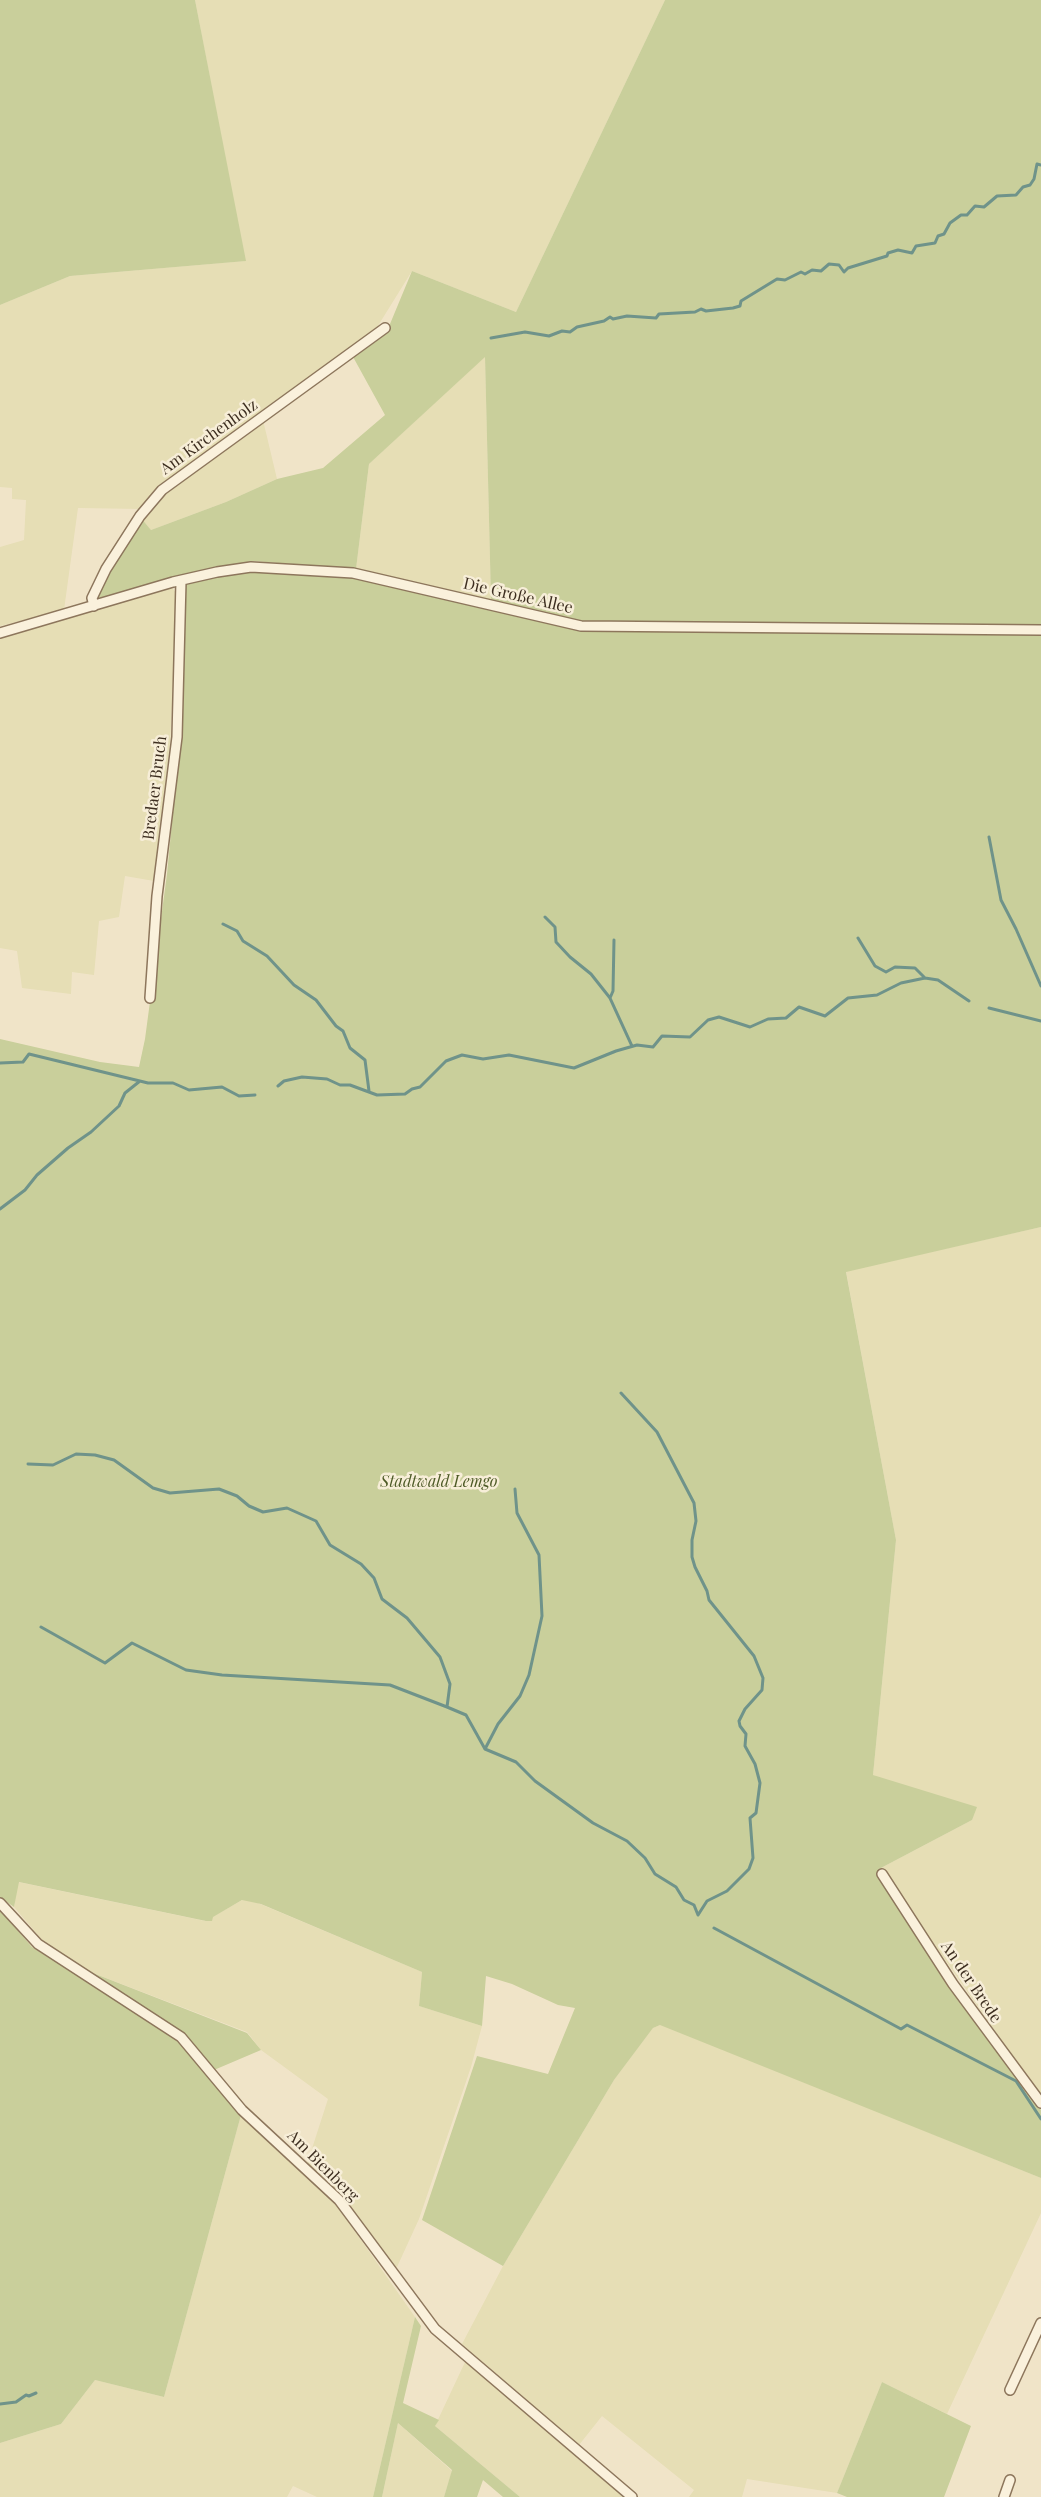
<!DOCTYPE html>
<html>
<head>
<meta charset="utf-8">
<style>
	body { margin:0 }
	canvas { display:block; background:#f0e4c8 }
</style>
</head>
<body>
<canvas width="1041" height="2497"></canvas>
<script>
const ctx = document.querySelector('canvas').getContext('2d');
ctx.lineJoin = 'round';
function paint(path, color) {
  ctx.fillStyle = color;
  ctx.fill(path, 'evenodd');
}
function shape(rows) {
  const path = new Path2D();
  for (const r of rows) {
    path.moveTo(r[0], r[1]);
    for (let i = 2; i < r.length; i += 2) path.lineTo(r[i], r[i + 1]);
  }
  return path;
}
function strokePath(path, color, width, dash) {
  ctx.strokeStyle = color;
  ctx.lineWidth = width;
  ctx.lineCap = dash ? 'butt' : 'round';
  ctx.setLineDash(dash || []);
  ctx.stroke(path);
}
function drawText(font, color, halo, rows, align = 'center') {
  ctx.font = font + ' "Playfair Display",serif';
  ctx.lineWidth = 5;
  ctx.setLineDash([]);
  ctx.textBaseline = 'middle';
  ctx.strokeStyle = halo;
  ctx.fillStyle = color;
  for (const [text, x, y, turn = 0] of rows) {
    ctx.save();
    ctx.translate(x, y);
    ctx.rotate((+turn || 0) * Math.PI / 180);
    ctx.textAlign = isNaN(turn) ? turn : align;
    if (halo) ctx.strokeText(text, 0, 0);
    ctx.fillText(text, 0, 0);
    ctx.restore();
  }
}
paint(shape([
	[195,0,665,0,516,312,412,271,376,329,158,487,141,509,78,508,64,610,0,626,0,547,24,540,26,500,12,499,12,488,0,487,0,305,70,276,245,261],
	[485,356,491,600,356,569,369,464],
	[263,420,277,479,226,502,151,530,141,518,164,491],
	[165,587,173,589,178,595,170,743,154,881,125,876,119,917,99,921,94,975,72,972,71,994,22,988,17,951,0,948,0,637],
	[1041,1227,1041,2097,881,1868,972,1820,873,1775,896,1540,846,1271],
	[18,1882,205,1921,246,1898,422,1972,419,2006,482,2026,471,2067,419,2219,397,2267,395,2267,343,2198,307,2164,328,2099,261,2050,247,2032,85,1970,43,1941,14,1907],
	[662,2024,1041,2178,1041,2213,947,2414,882,2382,837,2493,747,2479,742,2497,689,2497,694,2490,602,2416,579,2445,462,2344,503,2266,614,2080,653,2028],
	[241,2115,335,2203,415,2317,373,2497,317,2497,293,2486,287,2497,0,2497,0,2443,61,2424,95,2380,164,2397],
	[466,2360,624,2497,520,2497,435,2426],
	[398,2423,452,2471,444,2497,382,2497]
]), '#e6deb5');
paint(shape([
	[0,0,195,0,246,261,70,276,0,305],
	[665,0,1041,0,1041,1227,846,1272,896,1540,873,1775,977,1807,972,1820,879,1869,965,2009,1041,2110,1041,2178,660,2025,653,2028,614,2080,503,2266,422,2220,477,2056,548,2074,575,2008,558,2005,512,1984,486,1976,482,2026,419,2006,422,1972,261,1904,242,1900,213,1917,212,1921,206,1921,19,1882,14,1907,0,1897,0,1039,100,1062,139,1067,145,1039,167,874,178,761,185,584,217,575,252,570,351,576,519,617,520,607,491,600,485,357,369,464,356,569,253,561,183,575,100,599,97,595,108,570,141,518,151,530,226,502,277,479,323,468,385,415,352,355,390,324,412,271,516,312],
	[0,1910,32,1947,178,2039,241,2115,164,2397,95,2380,61,2424,0,2443],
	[85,1970,247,2033,261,2050,214,2070,184,2033],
	[415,2317,421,2326,403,2403,439,2420,435,2426,520,2497,503,2497,483,2480,477,2497,444,2497,452,2470,398,2423,382,2497,373,2497],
	[882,2382,971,2426,944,2497,847,2497,837,2493]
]), '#c9cf9b');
strokePath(shape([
	[491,338,525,332,549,336,562,331,570,332,577,327,604,321,610,317,613,319,627,316,656,318,659,314,695,312,701,309,706,311,733,308,740,306,741,301,777,279,785,280,801,272,805,274,812,270,821,271,829,264,839,265,844,272,848,268,887,256,888,253,898,250,912,253,916,246,935,243,938,236,944,234,950,223,961,215,967,215,975,206,984,207,997,196,1016,195,1023,187,1030,185,1034,179,1037,164,1041,165],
	[989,837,1001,900,1016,929,1041,986],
	[545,917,555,927,556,942,570,957,591,974,610,998,632,1046],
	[223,924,237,931,243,941,267,956,294,985,316,1000,336,1026,343,1031,350,1048,365,1060,369,1091],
	[858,938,875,966,886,972,895,967,915,968,925,978],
	[610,998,613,991,614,940],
	[989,1008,1041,1021],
	[0,1063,23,1062,29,1054,148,1083,173,1083,189,1090,222,1087,239,1096,255,1095],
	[278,1086,284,1081,302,1077,327,1079,340,1085,350,1085,377,1095,405,1094,412,1089,420,1087,446,1061,462,1055,483,1059,509,1055,574,1068,616,1051,637,1045,653,1047,662,1036,690,1037,708,1020,719,1017,750,1027,768,1019,786,1018,799,1007,825,1016,848,998,877,995,901,983,925,978,938,980,969,1001],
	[0,1209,25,1190,37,1175,68,1148,91,1132,119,1106,125,1093,140,1081],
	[621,1393,657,1432,694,1503,696,1521,692,1540,692,1557,695,1567,707,1591,709,1600,754,1656,763,1678,762,1690,745,1709,739,1721,740,1726,746,1734,745,1746,755,1764,760,1783,756,1813,750,1818,753,1858,749,1869,727,1891,707,1901,698,1915],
	[28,1464,53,1465,76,1454,95,1455,114,1460,153,1488,170,1493,219,1489,237,1496,249,1506,263,1512,287,1508,316,1521,330,1545,361,1564,374,1578,382,1599,407,1618,440,1657,450,1684,447,1707],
	[41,1627,105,1663,132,1643,186,1670,222,1675,390,1685,447,1707,466,1715,485,1749,516,1762,535,1781,593,1823,627,1841,645,1858,655,1874,676,1887,684,1900,694,1905,698,1915],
	[485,1749,498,1724,520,1696,529,1675,542,1616,539,1555,517,1513,515,1489],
	[714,1928,901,2029,907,2025,1016,2081,1041,2119],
	[0,2404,16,2402,26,2395,29,2396,36,2393]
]), '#6f938a', 3);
const minor = shape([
	[94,606,92,598,106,569,140,516,162,490,385,328],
	[0,633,173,582,217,572,251,567,353,573,581,626,1041,630],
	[150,998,157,896,177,737,181,581],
	[882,1874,953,1984,1041,2103],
	[0,1903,38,1944,181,2037,242,2110,339,2200,435,2329,632,2497],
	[1010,2390,1041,2323],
	[1004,2497,1010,2480]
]);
strokePath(minor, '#8d765c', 12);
strokePath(minor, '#faf1dc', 9);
drawText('16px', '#3d2e20', '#f7eed8', [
	["Am Kirchenholz",209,437,-36],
	["Die Große Allee",518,596,13],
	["Bredaer Bruch",155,788,-83],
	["An der Brede",971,1982,56],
	["Am Bienberg",323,2166,45]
]);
drawText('italic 16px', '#4d5a26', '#f7eed8', [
	["Stadtwald Lemgo",439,1482]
]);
</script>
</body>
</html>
